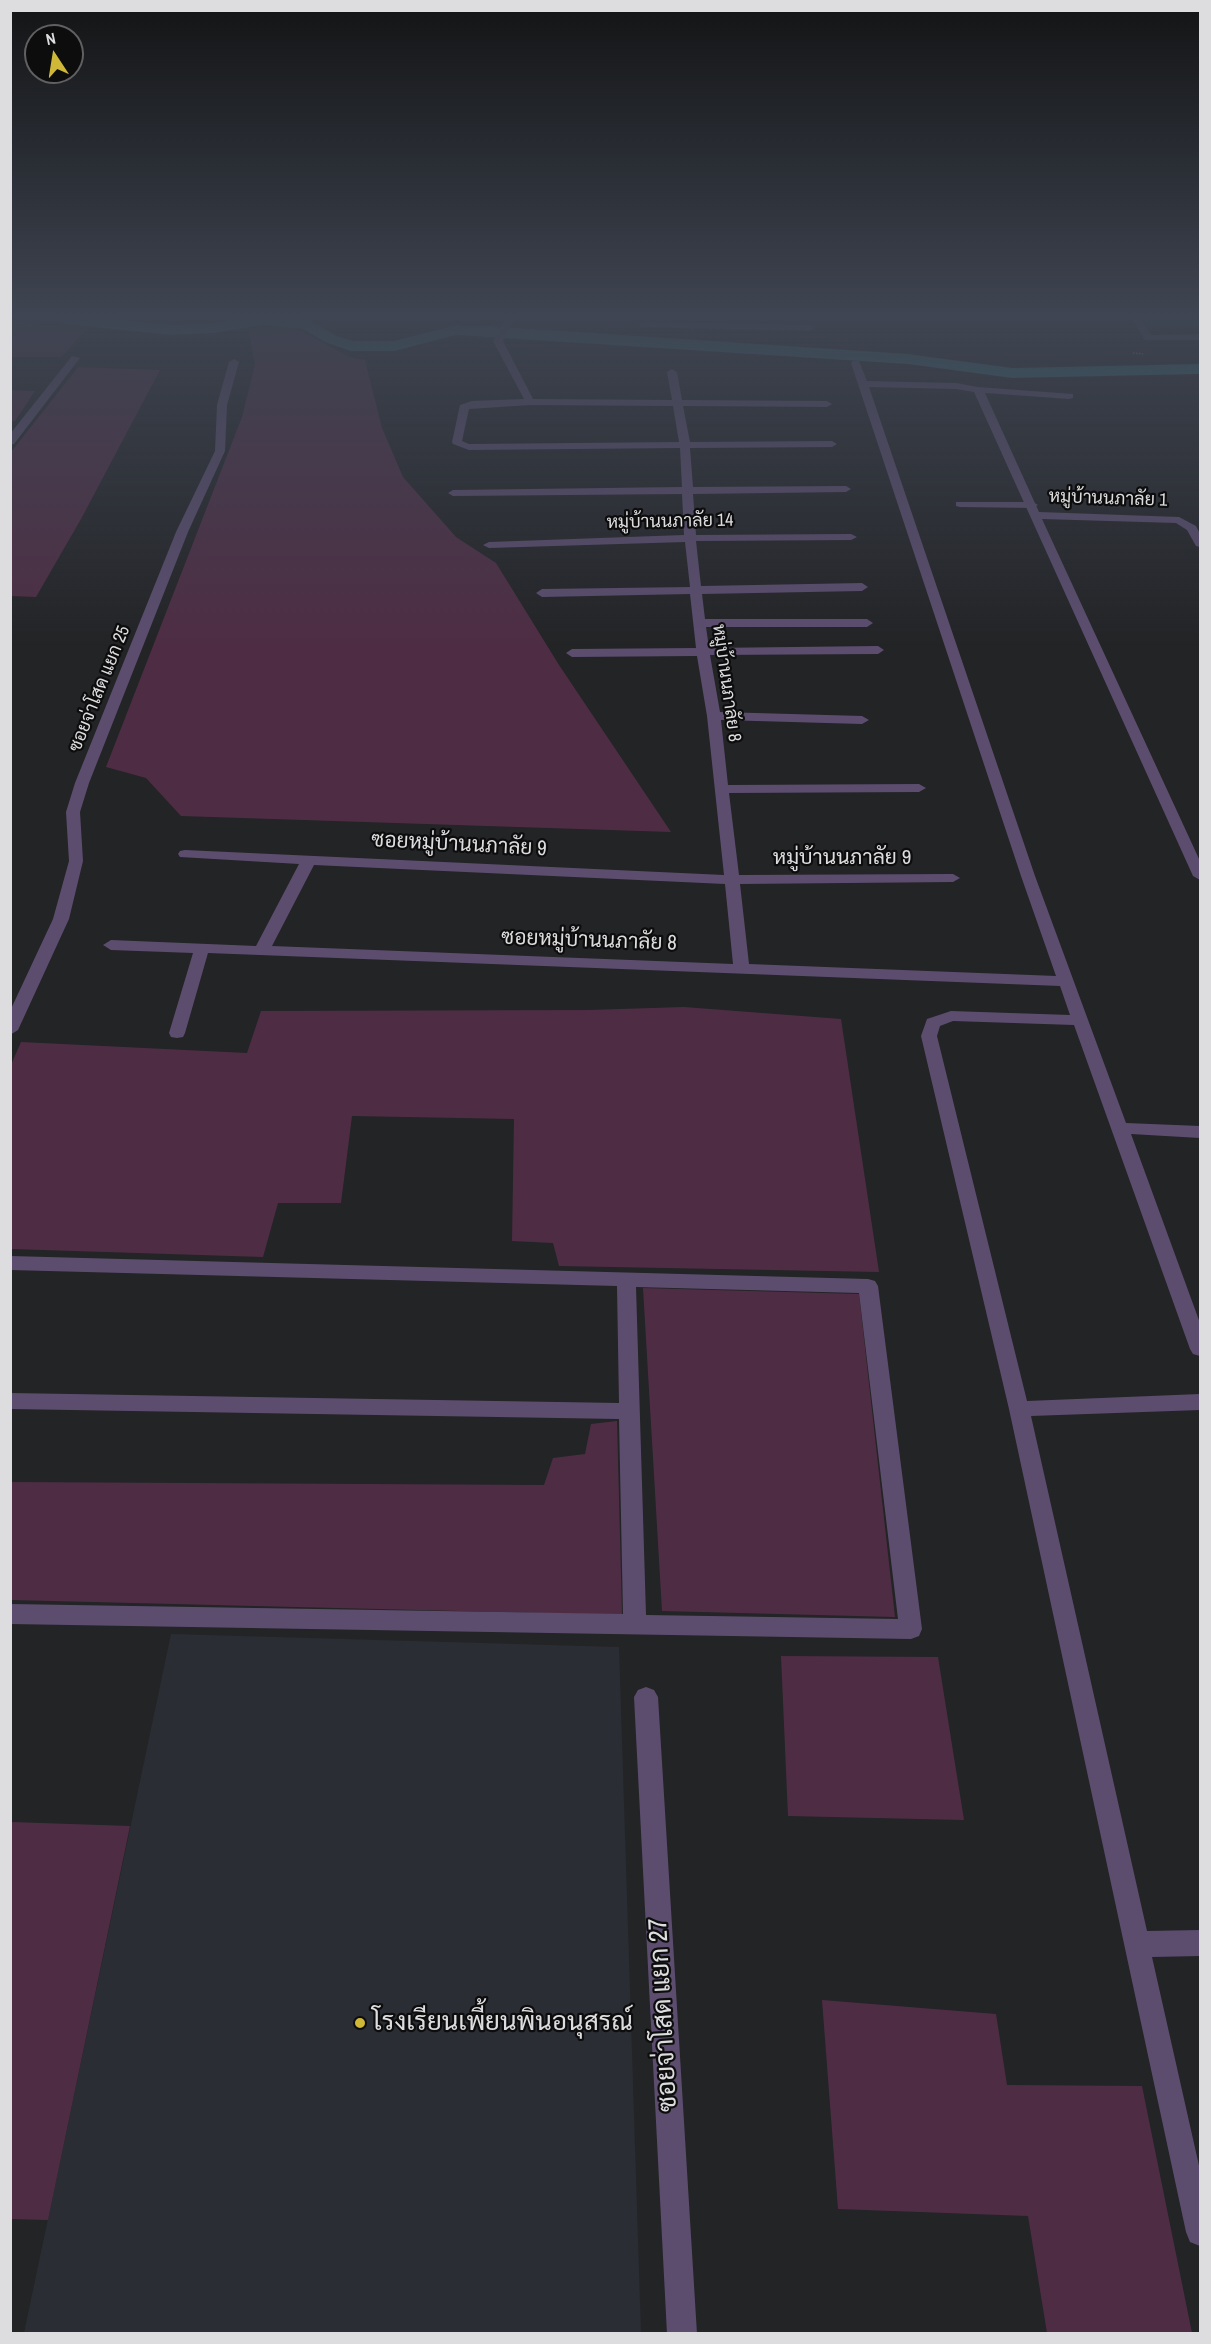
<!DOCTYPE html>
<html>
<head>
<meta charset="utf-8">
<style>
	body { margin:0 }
	#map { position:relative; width:1211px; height:2344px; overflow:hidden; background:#232426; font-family:"Archivo Narrow",sans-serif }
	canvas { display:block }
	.frame { position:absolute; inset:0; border:12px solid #dddddf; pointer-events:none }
	.north { position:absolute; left:24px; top:24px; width:60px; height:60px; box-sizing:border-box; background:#0d0d0e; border:2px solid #606062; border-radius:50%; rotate:348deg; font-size:16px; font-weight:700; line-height:24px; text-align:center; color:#dddddf }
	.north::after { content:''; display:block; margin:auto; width:21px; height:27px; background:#cfb837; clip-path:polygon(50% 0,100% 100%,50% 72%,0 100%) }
</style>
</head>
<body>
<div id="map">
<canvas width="1211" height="2344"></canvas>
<div class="frame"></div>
<div class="north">N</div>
</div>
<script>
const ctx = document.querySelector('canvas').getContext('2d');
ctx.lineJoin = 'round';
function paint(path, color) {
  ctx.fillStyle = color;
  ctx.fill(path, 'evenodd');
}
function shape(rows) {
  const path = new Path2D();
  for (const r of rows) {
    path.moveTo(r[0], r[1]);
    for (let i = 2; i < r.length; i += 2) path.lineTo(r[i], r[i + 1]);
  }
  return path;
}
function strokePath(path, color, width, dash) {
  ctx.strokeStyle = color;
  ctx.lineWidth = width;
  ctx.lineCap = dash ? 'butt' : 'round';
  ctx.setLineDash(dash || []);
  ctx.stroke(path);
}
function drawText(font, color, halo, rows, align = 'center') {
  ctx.font = font + ' "Archivo Narrow",Sarabun,sans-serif';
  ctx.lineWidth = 4.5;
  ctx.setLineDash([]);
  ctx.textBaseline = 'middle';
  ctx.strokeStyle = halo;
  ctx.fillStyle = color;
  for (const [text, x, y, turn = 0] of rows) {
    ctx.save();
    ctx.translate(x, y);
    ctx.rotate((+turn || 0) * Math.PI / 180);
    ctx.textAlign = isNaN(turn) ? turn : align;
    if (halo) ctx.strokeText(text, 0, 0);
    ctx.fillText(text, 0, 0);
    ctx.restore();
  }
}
paint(shape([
	[171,1634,619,1647,641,2333,24,2333]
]), '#2a2d34');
paint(shape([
	[11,322,87,329,61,357,11,357],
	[280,326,302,331,349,357,365,360,382,428,403,477,456,537,496,563,559,665,671,832,181,816,146,778,106,767,242,417,255,364,248,328],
	[78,367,160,370,81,519,36,597,11,596,11,452],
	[11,390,35,391,15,421,11,421],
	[684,1007,841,1019,879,1272,559,1266,553,1243,512,1241,514,1119,352,1116,341,1203,278,1203,263,1257,11,1249,10,1067,21,1042,247,1053,261,1011,589,1010],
	[643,1288,859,1294,895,1617,662,1611],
	[617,1421,622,1615,11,1600,11,1482,544,1485,553,1458,585,1454,591,1424],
	[781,1656,938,1657,964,1820,788,1816],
	[11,1822,130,1826,48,2220,11,2219],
	[822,2000,996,2014,1007,2085,1142,2086,1192,2333,1047,2333,1028,2216,838,2209]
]), '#4e2d44');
paint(shape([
	[55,319,107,319,172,325,215,323,243,319,293,319,312,322,337,336,353,341,394,341,456,325,489,326,908,354,1012,368,1200,364,1200,374,1012,378,908,364,456,335,394,351,351,351,325,342,303,329,263,325,215,333,172,335,63,324,55,319]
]), '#2f7176');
strokePath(shape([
	[1133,353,1143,354]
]), '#7a7a7c', 2, [1.5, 1.5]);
paint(shape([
	[956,502,1033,502,1038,505,1033,508,960,507,956,506,956,502]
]), '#5c4d6f');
paint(shape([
	[505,319,514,319,503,341,533,399,672,400,667,372,672,369,677,372,682,400,827,401,832,404,827,407,683,406,690,442,832,441,837,444,832,447,690,448,693,487,846,486,851,489,846,492,693,494,696,535,851,534,857,537,851,540,696,541,701,586,862,583,868,587,862,591,702,594,705,619,867,619,873,623,867,627,706,627,709,648,878,646,884,650,878,654,710,655,720,712,862,716,869,720,862,724,721,720,728,785,919,784,926,788,919,792,729,793,739,875,953,874,960,878,953,882,740,884,749,964,1056,976,1021,876,851,363,853,361,859,361,867,381,956,383,978,387,1073,394,1073,398,1069,399,985,393,1039,512,1179,517,1196,526,1200,534,1200,547,1196,546,1187,530,1176,523,1042,519,1200,861,1200,880,1193,876,974,392,956,389,869,387,1035,876,1126,1123,1200,1126,1200,1138,1131,1134,1200,1323,1200,1356,1193,1354,1190,1349,1074,1025,953,1021,940,1026,937,1036,1027,1401,1200,1394,1200,1410,1031,1416,1147,1931,1200,1930,1200,1956,1152,1957,1200,2170,1200,2246,1190,2242,1186,2232,1009,1409,921,1036,927,1019,951,1011,1070,1015,1060,986,208,953,185,1033,183,1037,177,1038,171,1037,169,1033,193,953,111,950,103,945,111,940,256,946,299,864,180,857,178,854,180,851,185,850,724,875,707,716,697,656,572,657,566,653,572,649,696,648,690,594,542,597,536,593,542,589,690,587,685,542,489,548,483,545,489,542,684,535,682,494,453,496,448,493,453,490,682,487,680,448,469,450,453,444,452,442,460,405,472,401,524,399,493,341,505,319],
	[530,405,673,406,679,442,469,444,462,441,469,409,530,405],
	[314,865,725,884,733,964,272,946,314,865],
	[1132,319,1141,319,1151,335,1200,334,1200,340,1145,340,1132,319],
	[643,322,810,325,815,328,810,331,640,327,638,325,643,322],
	[72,356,80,358,14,444,10,445,10,434,72,356],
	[234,359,239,362,227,405,225,451,188,532,89,783,80,812,83,861,69,919,18,1030,10,1035,10,1011,53,919,69,861,66,812,75,783,176,532,215,451,217,405,229,362,234,359],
	[10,1256,868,1279,875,1281,878,1286,922,1629,919,1636,911,1639,10,1624,10,1604,623,1614,619,1419,10,1409,10,1393,619,1403,617,1286,10,1270,10,1256],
	[636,1287,859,1293,898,1619,646,1615,636,1287],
	[646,1687,654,1690,658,1697,697,2334,667,2334,634,1697,638,1690,646,1687]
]), '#5c4d6f');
paint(shape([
	[1145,319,1200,319,1200,326,1149,326]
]), '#15455d');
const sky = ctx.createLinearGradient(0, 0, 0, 647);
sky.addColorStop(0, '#131415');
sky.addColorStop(0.49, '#3f4552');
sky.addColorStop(1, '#3f455200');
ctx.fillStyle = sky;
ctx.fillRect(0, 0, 1211, 647);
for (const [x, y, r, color] of [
	[360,2023,6,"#cfb837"]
]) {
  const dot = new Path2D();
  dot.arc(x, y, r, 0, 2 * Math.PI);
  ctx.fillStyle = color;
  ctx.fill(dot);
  strokePath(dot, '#0d0d0e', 2);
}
drawText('18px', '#dddddf', '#0d0d0e', [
	["หมู่บ้านนภาลัย 1",1108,499,2],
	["หมู่บ้านนภาลัย 14",670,522,-1],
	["หมู่บ้านนภาลัย 8",726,683,82],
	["ซอยจ่าโสด แยก 25",100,689,-68]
]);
drawText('21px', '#dddddf', '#0d0d0e', [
	["ซอยหมู่บ้านนภาลัย 9",459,845,3],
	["หมู่บ้านนภาลัย 9",842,858],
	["ซอยหมู่บ้านนภาลัย 8",589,941,2]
]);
drawText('26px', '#dddddf', '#0d0d0e', [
	["ซอยจ่าโสด แยก 27",664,2015,-93]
]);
drawText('26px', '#dddddf', '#0d0d0e', [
	["โรงเรียนเพี้ยนพินอนุสรณ์",372,2023]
], 'left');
</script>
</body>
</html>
